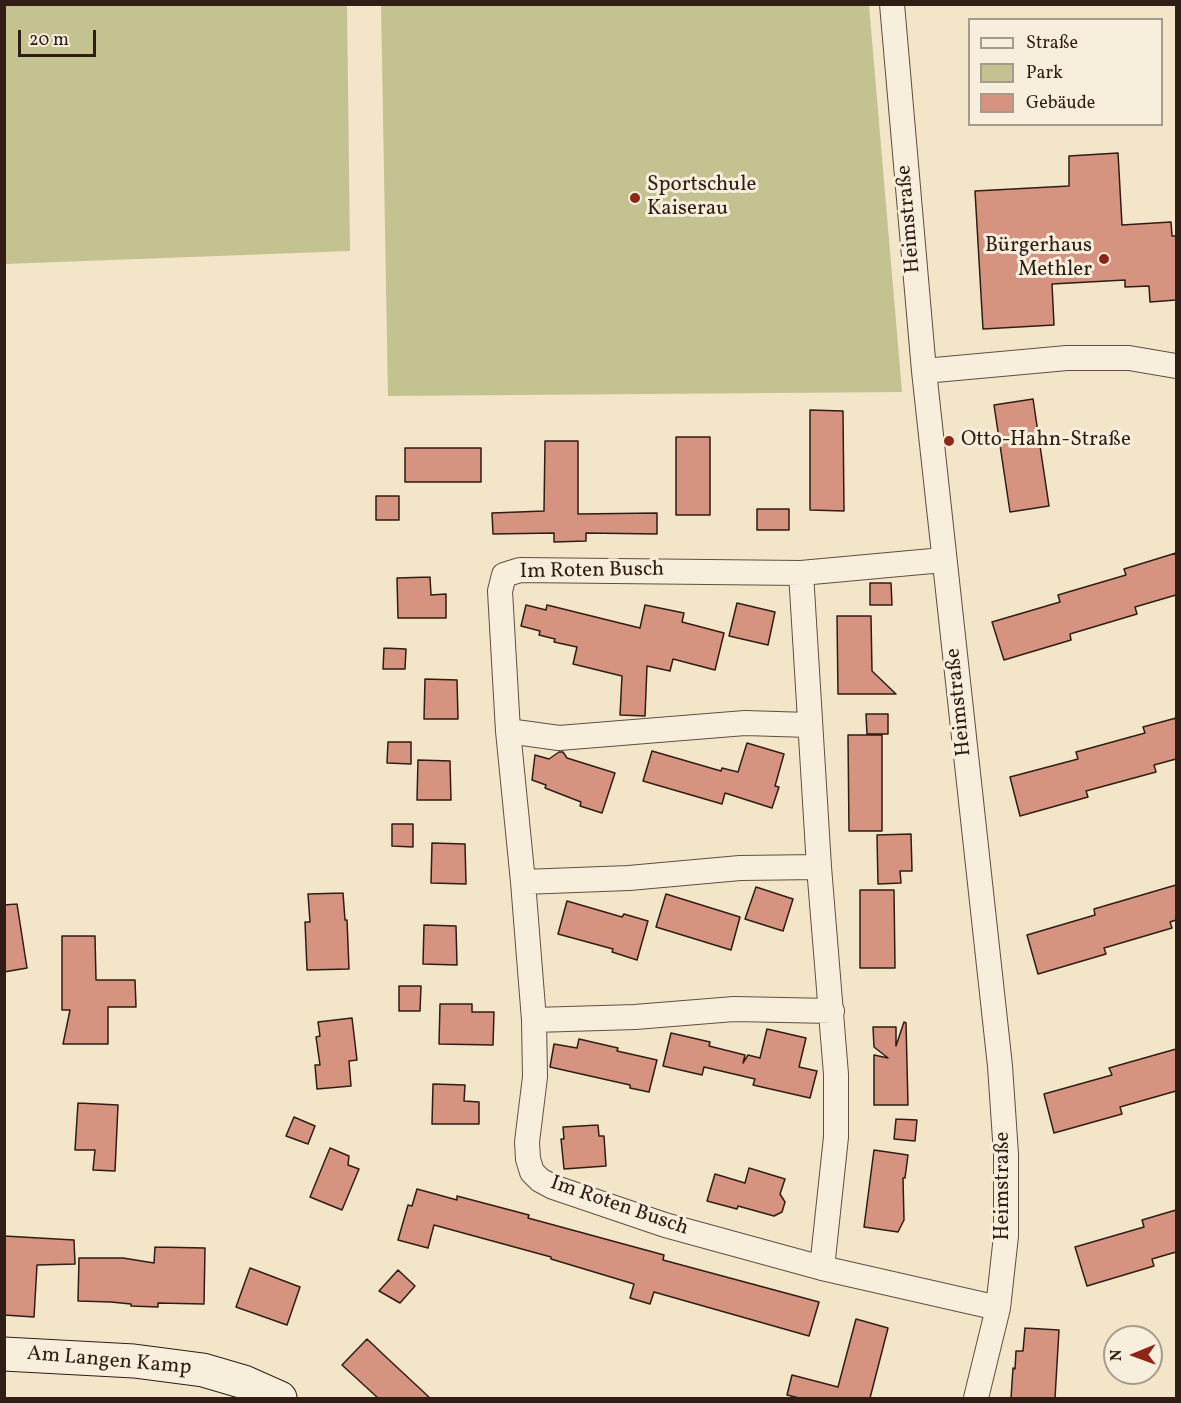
<!DOCTYPE html>
<html>
<head>
<meta charset="utf-8">
<style>
	body { margin:0 }
	#map { position:relative; width:1181px; height:1403px; overflow:hidden; background:#f3e5c8; font-family:Vollkorn,serif }
	canvas { display:block }
	.frame { position:absolute; inset:0; border:6px solid #2f1d16; pointer-events:none }
	.legend { position:absolute; left:968px; top:18px; width:195px; height:108px; box-sizing:border-box; background:#f7eedb; border:2px solid #a79a8c; margin:0; padding:8px 10px; list-style:none; font-size:18px; color:#2f1d16 }
	.legend li { display:flex; align-items:center; gap:12px; height:30px }
	.legend b { width:30px; border:2px solid #a79a8c }
	.north { position:absolute; left:1103px; top:1325px; width:60px; height:60px; box-sizing:border-box; background:#f7eedb; border:2px solid #a79a8c; border-radius:50%; rotate:269deg; font-size:16px; font-weight:700; line-height:24px; text-align:center; color:#2f1d16 }
	.north::after { content:''; display:block; margin:auto; width:21px; height:27px; background:#8f2418; clip-path:polygon(50% 0,100% 100%,50% 72%,0 100%) }
	.scale { position:absolute; left:18px; top:30px; width:78px; height:27px; box-sizing:border-box; border:3px solid #2f1d16; border-top:0; padding-left:8px; font-size:18px; line-height:21px; white-space:nowrap; color:#2f1d16; -webkit-text-stroke:4px #f7eedb; paint-order:stroke }
</style>
</head>
<body>
<div id="map">
<canvas width="1181" height="1403"></canvas>
<div class="frame"></div>
<ul class="legend">
<li><b style="height:8px;background:#f7eedb"></b>Straße</li>
<li><b style="height:16px;background:#c3c290"></b>Park</li>
<li><b style="height:16px;background:#d6937f"></b>Gebäude</li>
</ul>
<div class="north">N</div>
<div class="scale">20 m</div>
</div>
<script>
const ctx = document.querySelector('canvas').getContext('2d');
ctx.lineJoin = 'round';
function paint(path, color) {
  ctx.fillStyle = color;
  ctx.fill(path, 'evenodd');
}
function shape(rows) {
  const path = new Path2D();
  for (const r of rows) {
    path.moveTo(r[0], r[1]);
    for (let i = 2; i < r.length; i += 2) path.lineTo(r[i], r[i + 1]);
  }
  return path;
}
function strokePath(path, color, width, dash) {
  ctx.strokeStyle = color;
  ctx.lineWidth = width;
  ctx.lineCap = dash ? 'butt' : 'round';
  ctx.setLineDash(dash || []);
  ctx.stroke(path);
}
function drawText(font, color, halo, rows, align = 'center') {
  ctx.font = font + ' Vollkorn,serif';
  ctx.lineWidth = 6;
  ctx.setLineDash([]);
  ctx.textBaseline = 'middle';
  ctx.strokeStyle = halo;
  ctx.fillStyle = color;
  for (const [text, x, y, turn = 0] of rows) {
    ctx.save();
    ctx.translate(x, y);
    ctx.rotate((+turn || 0) * Math.PI / 180);
    ctx.textAlign = isNaN(turn) ? turn : align;
    if (halo) ctx.strokeText(text, 0, 0);
    ctx.fillText(text, 0, 0);
    ctx.restore();
  }
}
paint(shape([
	[4,5,347,5,350,251,5,264],
	[381,5,869,5,902,392,388,396]
]), '#c3c290');
const building = shape([
	[1118,153,1122,225,1171,222,1172,236,1176,236,1176,300,1150,302,1149,286,1125,287,1125,280,1052,284,1054,325,983,329,975,191,1069,186,1069,156,1118,153],
	[1033,399,1049,506,1010,512,994,405,1033,399],
	[810,410,843,411,844,511,810,510,810,410],
	[676,437,710,437,710,515,676,515,676,437],
	[545,441,578,441,578,514,657,513,657,534,586,533,586,541,554,542,554,533,493,534,492,513,544,511,545,441],
	[405,448,481,448,481,482,405,482,405,448],
	[376,496,399,496,399,520,376,520,376,496],
	[757,509,789,509,789,530,757,530,757,509],
	[1176,553,1176,595,1135,607,1137,614,1070,634,1071,640,1004,660,992,622,1060,602,1058,595,1126,575,1124,569,1176,553],
	[430,577,431,595,446,594,446,618,398,618,397,578,430,577],
	[870,583,891,583,892,605,870,605,870,583],
	[737,603,775,612,768,645,729,636,737,603],
	[526,605,546,610,547,605,640,628,645,605,684,613,682,622,724,633,715,670,673,659,670,671,647,666,645,716,620,715,622,676,573,664,577,647,554,642,555,639,539,635,540,631,521,626,526,605],
	[837,616,871,616,872,671,896,694,838,694,837,616],
	[384,648,406,649,405,669,383,669,384,648],
	[425,679,457,680,458,719,424,719,425,679],
	[866,714,888,714,888,734,867,734,866,714],
	[1176,718,1176,759,1154,765,1156,772,1086,791,1088,797,1020,816,1010,777,1078,759,1076,752,1145,733,1143,727,1176,718],
	[848,735,882,735,882,831,849,831,848,735],
	[388,742,411,742,411,764,387,763,388,742],
	[747,743,784,754,775,786,779,787,772,808,725,793,722,804,643,781,652,751,721,771,722,768,738,772,747,743],
	[559,752,563,752,567,758,615,773,602,813,580,806,581,802,545,788,546,785,532,780,535,755,549,759,559,752],
	[418,760,450,761,451,800,417,800,418,760],
	[392,824,413,824,413,847,392,846,392,824],
	[911,834,912,871,900,871,901,883,878,884,877,835,911,834],
	[432,843,465,844,466,884,431,883,432,843],
	[1176,885,1176,920,1170,922,1172,928,1104,948,1106,954,1038,974,1027,935,1095,915,1094,909,1176,885],
	[756,887,793,899,783,931,745,919,756,887],
	[860,890,894,890,895,968,860,968,860,890],
	[343,893,345,920,347,920,349,969,307,970,305,922,310,922,308,894,343,893],
	[666,894,740,917,731,950,656,927,666,894],
	[567,901,622,917,624,914,648,921,637,960,612,952,613,949,558,934,567,901],
	[17,904,27,968,4,972,4,905,17,904],
	[424,925,456,926,457,965,423,964,424,925],
	[62,936,95,936,96,980,135,980,136,1007,108,1007,108,1044,63,1044,70,1010,62,1010,62,936],
	[399,986,421,986,420,1011,399,1011,399,986],
	[440,1004,472,1004,472,1012,494,1012,493,1045,439,1044,440,1004],
	[352,1018,357,1060,349,1061,351,1086,317,1089,315,1065,320,1065,316,1037,320,1036,318,1022,352,1018],
	[904,1022,906,1023,908,1105,874,1105,874,1055,888,1058,874,1047,873,1027,896,1027,896,1046,904,1022],
	[767,1029,806,1038,799,1067,817,1071,810,1098,753,1085,755,1079,704,1067,702,1075,663,1066,671,1033,710,1042,709,1046,745,1055,743,1063,748,1055,760,1058,767,1029],
	[579,1039,618,1048,617,1051,657,1060,649,1092,630,1088,630,1085,550,1067,554,1044,577,1048,579,1039],
	[1176,1049,1176,1091,1120,1107,1122,1114,1054,1133,1044,1094,1112,1075,1109,1068,1176,1049],
	[433,1084,465,1085,464,1101,479,1102,479,1124,432,1124,433,1084],
	[78,1103,118,1105,115,1171,93,1170,95,1150,75,1150,78,1103],
	[294,1117,315,1126,308,1144,286,1136,294,1117],
	[896,1119,917,1120,915,1141,894,1139,896,1119],
	[598,1125,599,1136,604,1136,606,1166,564,1169,561,1139,564,1139,563,1127,598,1125],
	[330,1148,349,1156,348,1165,359,1169,342,1210,310,1197,330,1148],
	[874,1150,908,1155,905,1178,903,1178,904,1220,898,1232,864,1227,874,1150],
	[749,1168,785,1179,780,1194,785,1202,782,1212,774,1216,738,1206,737,1209,707,1201,715,1174,745,1183,749,1168],
	[417,1189,457,1200,457,1196,529,1215,528,1218,664,1255,663,1260,819,1302,809,1336,654,1292,650,1304,630,1298,634,1284,551,1259,551,1257,434,1225,428,1248,398,1240,408,1205,412,1206,417,1189],
	[1176,1210,1176,1252,1152,1259,1154,1266,1087,1286,1075,1247,1144,1227,1142,1220,1176,1210],
	[4,1236,74,1240,75,1264,37,1265,34,1317,4,1315,4,1236],
	[155,1247,205,1248,204,1304,158,1303,158,1307,131,1306,131,1304,111,1302,78,1301,79,1258,123,1258,154,1263,155,1247],
	[250,1268,300,1287,287,1325,236,1307,250,1268],
	[398,1270,415,1286,400,1303,379,1291,398,1270],
	[856,1319,888,1328,870,1398,799,1398,787,1395,792,1375,838,1387,856,1319],
	[1025,1328,1059,1330,1055,1398,1011,1398,1013,1368,1015,1369,1016,1351,1023,1351,1025,1328],
	[367,1339,386,1357,430,1398,378,1398,342,1365,367,1339]
]);
paint(building, '#d6937f');
strokePath(building, '#2f1d16', 1.5);
const street = shape([
	[892,4,924,371,1000,1066,1006,1154,1006,1236,998,1308,976,1398],
	[924,371,1067,358,1129,358,1176,366],
	[943,560,801,573,520,570,504,575,500,591,508,731,523,882,534,1020,535,1077,527,1142,528,1159,532,1172,540,1180,553,1187,665,1225,822,1268,998,1308],
	[801,573,819,867,836,1074,836,1137,822,1268],
	[508,731,559,738,745,723,809,725],
	[523,882,629,878,740,868,819,867],
	[534,1020,635,1017,734,1009,832,1011]
]);
const secondary = shape([
	[4,1354,134,1361,203,1370,244,1382,280,1398]
]);
strokePath(street, '#604f42', 26);
strokePath(secondary, '#2f1d16', 35);
strokePath(street, '#f7eedb', 24);
strokePath(secondary, '#f7eedb', 33);
for (const [x, y, r, color] of [
	[635,198,6,"#8f2418"],
	[1104,259,6,"#8f2418"],
	[949,441,6,"#8f2418"]
]) {
  const dot = new Path2D();
  dot.arc(x, y, r, 0, 2 * Math.PI);
  ctx.fillStyle = color;
  ctx.fill(dot);
  strokePath(dot, '#f7eedb', 2);
}
drawText('21px', '#2f1d16', '#f7eedb', [
	["Sportschule",647,186],
	["Kaiserau",647,210],
	["Bürgerhaus",1092,247,"right"],
	["Methler",1092,271,"right"],
	["Otto-Hahn-Straße",961,441]
], 'left');
drawText('21px', '#2f1d16', '#f7eedb', [
	["Heimstraße",910,219,-95],
	["Im Roten Busch",592,572,-1],
	["Heimstraße",960,702,-96],
	["Heimstraße",1004,1186,-90],
	["Im Roten Busch",619,1207,19],
	["Am Langen Kamp",109,1362,5]
]);
</script>
</body>
</html>
